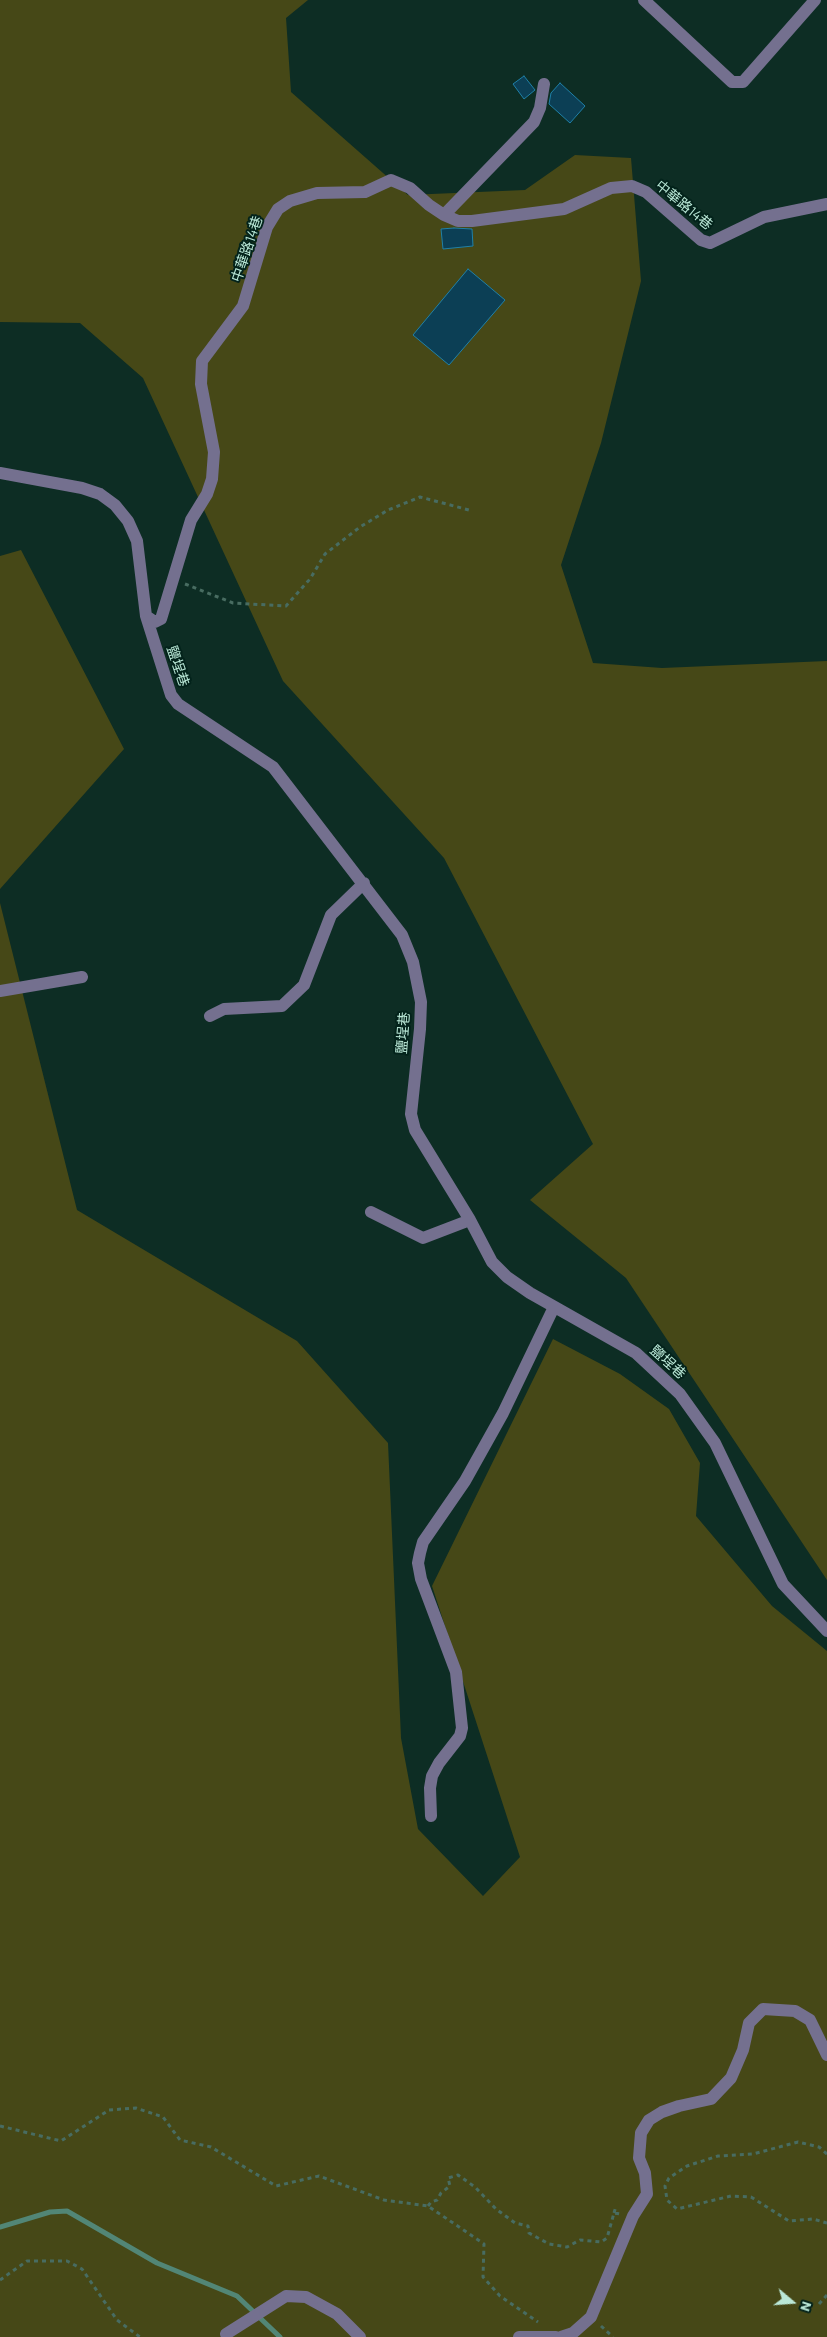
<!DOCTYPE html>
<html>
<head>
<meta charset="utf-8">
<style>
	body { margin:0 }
	#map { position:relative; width:827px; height:2337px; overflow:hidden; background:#0d2d24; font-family:Barlow,sans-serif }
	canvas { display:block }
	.north { position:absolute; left:767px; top:2277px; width:50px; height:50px; -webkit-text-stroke:4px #03231b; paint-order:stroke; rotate:108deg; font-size:14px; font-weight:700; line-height:20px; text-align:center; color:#bae8d7 }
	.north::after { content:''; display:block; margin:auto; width:18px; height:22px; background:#bae8d7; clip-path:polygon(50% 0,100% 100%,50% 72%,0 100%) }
</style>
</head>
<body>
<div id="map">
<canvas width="827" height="2337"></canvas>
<div class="north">N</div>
</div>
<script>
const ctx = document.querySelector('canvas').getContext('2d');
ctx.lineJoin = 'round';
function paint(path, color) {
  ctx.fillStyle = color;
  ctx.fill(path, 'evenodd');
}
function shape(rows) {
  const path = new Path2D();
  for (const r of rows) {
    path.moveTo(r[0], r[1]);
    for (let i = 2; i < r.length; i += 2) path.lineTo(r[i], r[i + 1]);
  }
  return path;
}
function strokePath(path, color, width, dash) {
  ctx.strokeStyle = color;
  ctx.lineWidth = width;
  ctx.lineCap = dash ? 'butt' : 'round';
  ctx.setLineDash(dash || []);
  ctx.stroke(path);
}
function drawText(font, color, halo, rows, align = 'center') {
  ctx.font = font + ' Barlow,"Noto Sans TC",sans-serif';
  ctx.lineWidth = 4;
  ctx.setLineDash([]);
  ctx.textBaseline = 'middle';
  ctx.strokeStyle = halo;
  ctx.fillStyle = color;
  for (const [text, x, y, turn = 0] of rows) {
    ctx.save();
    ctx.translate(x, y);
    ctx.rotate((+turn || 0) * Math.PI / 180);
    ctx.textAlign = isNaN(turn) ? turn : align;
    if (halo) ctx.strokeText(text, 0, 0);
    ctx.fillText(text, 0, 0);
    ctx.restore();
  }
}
paint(shape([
	[0,0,308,0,286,18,291,92,408,195,525,190,575,155,631,158,641,281,601,443,561,565,593,663,662,668,827,661,827,1580,626,1278,530,1200,593,1144,444,858,283,681,143,378,80,323,0,322],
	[21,550,124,749,0,889,0,556],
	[0,903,77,1210,297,1341,388,1443,401,1738,418,1829,483,1896,520,1857,432,1586,553,1339,620,1374,669,1409,700,1463,696,1516,772,1606,827,1651,827,2337,0,2337]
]), '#464817');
strokePath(shape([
	[0,2227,50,2212,67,2211,157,2263,237,2296,280,2337]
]), '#528676', 5);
const building = shape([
	[524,76,535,90,524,99,513,84,524,76],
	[560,83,585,106,570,123,549,104,551,93,560,83],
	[454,228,472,229,473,246,443,249,441,229,454,228],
	[468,269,505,300,449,365,413,335,468,269]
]);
paint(building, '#0c3f55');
strokePath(building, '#1f80a8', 1);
strokePath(shape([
	[185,584,233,603,286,606,310,579,325,554,360,527,388,510,420,497,469,510],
	[0,2126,61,2141,109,2110,136,2108,163,2117,180,2140,211,2147,276,2186,319,2176,384,2200,428,2206,484,2244,483,2277,500,2296,538,2322],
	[827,2154,819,2147,798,2142,753,2154,718,2156,687,2166,669,2178,665,2186,667,2200,677,2209,731,2196,751,2197,789,2221,813,2219,827,2223],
	[428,2206,431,2202,437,2200,441,2193,450,2186,448,2178,458,2175,475,2187,496,2209,515,2223,528,2226,529,2233,549,2244,567,2247,580,2240,601,2242,607,2238,614,2213,620,2214],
	[614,2213,616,2206],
	[0,2280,27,2261,67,2261,82,2269,117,2320,140,2337],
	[819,2304,827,2295],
	[601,2326,613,2337]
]), '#486c61', 3, [4, 4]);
strokePath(shape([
	[644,0,732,82,743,82,815,0],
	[444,215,534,122,540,108,544,84],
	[0,473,82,488,100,494,115,505,128,521,137,541,146,616,171,695,178,704,273,767,402,935,413,962,421,1002,420,1029,411,1114,415,1130,470,1220,492,1262,507,1277,530,1293,636,1353,680,1394,715,1443,783,1584,827,1631],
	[146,616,155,622,161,619,191,520,207,494,212,479,214,452,201,384,202,361,243,306,267,227,278,209,290,201,317,193,365,192,391,180,410,188,429,205,444,215,458,221,472,221,564,209,611,188,632,186,646,192,701,240,710,243,764,217,827,204],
	[0,991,82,977],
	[210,1016,224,1009,282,1006,304,985,331,915,364,883],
	[371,1212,423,1238,470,1220],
	[431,1816,430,1788,432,1776,439,1763,460,1736,462,1728,456,1672,421,1579,418,1563,420,1553,423,1542,465,1481,503,1413,554,1307],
	[226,2334,286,2296,306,2297,337,2314,360,2337],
	[519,2337,556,2337],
	[561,2337,573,2333,591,2317,633,2216,647,2194,645,2173,639,2158,641,2133,649,2120,662,2112,679,2106,711,2099,731,2078,743,2050,749,2023,763,2009,795,2011,810,2020,827,2055]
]), '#74708f', 12);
drawText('14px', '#bae8d7', '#03231b', [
	["中華路14巷",684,205,39],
	["中華路14巷",247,249,-71],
	["鹽埕巷",178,666,71],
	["鹽埕巷",403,1033,-86],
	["鹽埕巷",668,1362,42]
]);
</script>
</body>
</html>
